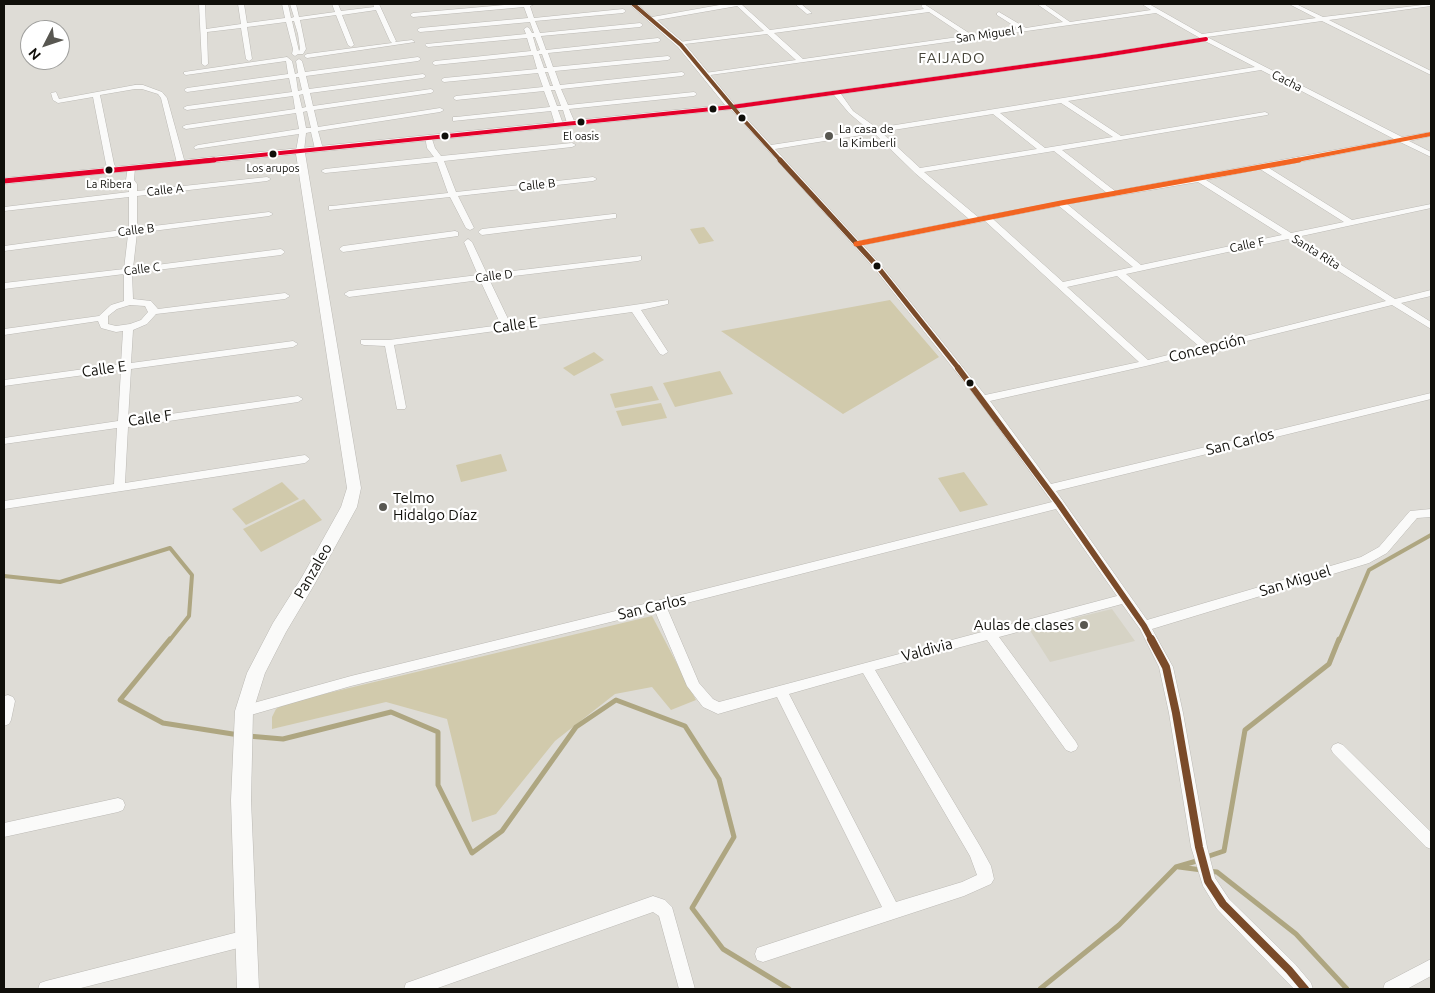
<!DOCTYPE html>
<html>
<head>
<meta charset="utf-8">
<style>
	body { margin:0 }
	#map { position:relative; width:1435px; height:993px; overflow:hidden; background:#dedcd6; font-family:Ubuntu,sans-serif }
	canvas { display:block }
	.frame { position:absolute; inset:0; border:5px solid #100f0a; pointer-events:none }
	.north { position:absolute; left:20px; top:20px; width:50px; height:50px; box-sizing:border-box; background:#fff; border:1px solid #9f9f9d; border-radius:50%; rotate:229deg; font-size:14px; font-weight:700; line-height:20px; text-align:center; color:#100f0a }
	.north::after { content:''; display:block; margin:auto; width:18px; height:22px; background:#585751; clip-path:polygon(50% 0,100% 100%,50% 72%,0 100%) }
</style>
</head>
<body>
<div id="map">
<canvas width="1435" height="993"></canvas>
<div class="frame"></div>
<div class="north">N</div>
</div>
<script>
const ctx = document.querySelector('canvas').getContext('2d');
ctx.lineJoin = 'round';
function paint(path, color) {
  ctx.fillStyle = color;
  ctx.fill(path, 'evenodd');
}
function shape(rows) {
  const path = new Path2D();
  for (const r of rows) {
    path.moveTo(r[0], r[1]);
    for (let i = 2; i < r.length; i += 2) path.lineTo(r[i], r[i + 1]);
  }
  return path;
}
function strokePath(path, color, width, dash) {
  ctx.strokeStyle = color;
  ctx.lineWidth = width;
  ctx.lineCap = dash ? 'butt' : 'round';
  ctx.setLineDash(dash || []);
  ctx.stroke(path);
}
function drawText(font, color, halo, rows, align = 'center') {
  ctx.font = font + ' Ubuntu,sans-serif';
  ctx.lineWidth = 4.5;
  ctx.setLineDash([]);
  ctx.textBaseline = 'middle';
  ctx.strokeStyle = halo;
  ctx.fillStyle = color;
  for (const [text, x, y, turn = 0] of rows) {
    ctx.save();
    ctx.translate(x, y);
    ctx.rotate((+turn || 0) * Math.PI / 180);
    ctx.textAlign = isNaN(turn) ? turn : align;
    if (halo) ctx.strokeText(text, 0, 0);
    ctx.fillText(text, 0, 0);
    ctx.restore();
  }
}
paint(shape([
	[1112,609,1135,641,1050,662,1029,629]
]), '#d6d3c5');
paint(shape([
	[704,227,714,241,699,244,690,229],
	[890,300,939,357,843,414,721,331],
	[594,352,604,360,574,376,563,368],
	[720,371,733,394,675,407,663,383],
	[652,386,659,400,615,408,610,394],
	[661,403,667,418,622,426,616,411],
	[501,454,507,471,461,482,456,465],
	[964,472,988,505,960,512,938,478],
	[282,482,299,499,246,525,232,509],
	[304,499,322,520,261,552,243,529],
	[652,616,696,700,671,710,652,687,615,694,555,741,496,814,472,822,447,719,386,702,272,729,272,717,276,709,286,703]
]), '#d1caac');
strokePath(shape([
	[4,576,60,582,170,548,192,575,189,616,169,641],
	[1339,641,1369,570,1431,535]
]), '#aea681', 4);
strokePath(shape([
	[170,639,120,700,163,723,239,735],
	[248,736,283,739,391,712,438,732,438,785,472,853,502,831,576,727,616,700,685,726,719,779,734,837,692,908,723,949,789,989],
	[1206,857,1224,851,1245,730,1329,664,1339,639],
	[1179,867,1202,870],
	[1208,871,1217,872,1296,934,1347,989],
	[1040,989,1119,925,1176,867,1200,860]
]), '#aea681', 5);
const minor = shape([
	[199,4,205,4,206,29,241,24,238,4,244,4,247,23,285,18,282,4,288,4,291,18,294,17,290,4,296,4,299,17,335,12,332,4,338,4,341,11,374,7,373,4,379,4,396,41,395,42,412,40,415,42,307,58,304,56,307,54,392,43,390,41,376,10,342,15,354,45,351,47,348,45,336,15,300,20,306,49,303,54,298,54,295,56,292,54,293,49,286,22,247,27,252,59,249,61,246,59,241,28,207,32,208,64,205,66,202,64,199,4],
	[292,21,294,21,298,34,300,49,299,51,292,21],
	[516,4,535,4,530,6,534,18,623,9,626,11,623,13,535,21,540,33,640,23,643,25,640,27,541,36,546,50,658,38,661,40,658,42,548,53,553,67,668,56,671,58,668,60,555,71,560,85,682,72,685,74,682,76,561,89,568,105,694,92,697,94,694,96,569,109,575,123,571,125,567,123,563,110,558,110,563,124,559,126,555,124,551,111,453,121,453,117,456,117,550,107,544,91,456,100,453,98,456,96,543,87,538,73,444,82,441,80,444,78,537,69,533,55,435,65,432,63,435,61,531,51,527,38,428,47,425,45,426,44,526,34,524,29,527,27,529,28,532,33,534,33,530,22,420,32,417,30,420,28,528,18,524,7,413,17,410,15,413,13,516,4],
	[533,37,535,37,540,50,537,51,533,37],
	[539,54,542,54,547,68,544,68,539,54],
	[545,72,548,72,553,86,550,86,545,72],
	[551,90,555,90,561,106,557,106,551,90],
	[735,4,741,4,770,30,924,9,921,6,924,4,972,35,1019,29,997,15,997,13,999,12,1026,28,1063,22,1037,4,1044,4,1070,22,1151,10,1142,4,1149,4,1202,34,1316,18,1289,4,1296,4,1323,17,1431,4,1431,6,1329,20,1431,71,1431,75,1322,21,1207,37,1402,137,1431,132,1431,136,1409,141,1431,152,1431,157,1400,142,1269,168,1352,220,1431,204,1431,208,1297,237,1395,299,1431,290,1431,296,1401,303,1431,322,1431,329,1392,305,1146,366,990,401,1051,484,1431,393,1431,399,1056,491,1147,620,1361,557,1379,547,1410,511,1431,509,1431,517,1417,518,1387,553,1369,563,1152,629,1173,667,1183,713,1207,847,1215,878,1229,899,1295,964,1311,983,1313,989,1294,989,1217,909,1203,886,1191,847,1169,713,1159,667,1140,629,1122,604,999,637,1076,742,1078,746,1076,750,1071,752,1066,750,987,640,875,670,980,846,991,866,994,879,991,884,964,896,763,962,757,960,755,954,757,948,882,907,777,697,718,714,703,707,687,686,655,611,351,686,244,717,239,715,237,711,239,707,351,676,697,591,1052,502,979,401,874,268,729,107,732,105,1099,54,1200,38,1156,13,703,76,703,74,705,73,796,60,767,34,677,45,676,44,679,42,764,31,735,4],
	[929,12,965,36,803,59,774,33,929,12],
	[1205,41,1255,67,877,128,853,111,841,94,1099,58,1205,41],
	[1261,70,1394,139,1115,191,1062,150,1267,115,1269,114,1265,112,1121,136,1068,101,1261,70],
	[834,95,849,113,869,130,771,145,737,108,834,95],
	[1061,103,1113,137,1045,148,1000,113,1061,103],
	[993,114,1037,149,920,168,881,132,993,114],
	[874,133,915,173,969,219,859,241,775,149,874,133],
	[1054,151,1107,193,978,217,924,172,1054,151],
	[1260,169,1344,222,1291,233,1206,180,1260,169],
	[1198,182,1282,235,1141,265,1067,204,1198,182],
	[1059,206,1133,267,1063,282,993,219,1059,206],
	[985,221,1139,362,985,395,880,264,863,245,985,221],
	[1288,239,1386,301,1209,345,1126,274,1288,239],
	[1117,276,1200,347,1148,360,1067,287,1117,276],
	[1056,509,1117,596,719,702,713,699,699,683,667,608,1056,509],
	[863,673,970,856,977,875,962,882,896,902,789,694,863,673],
	[795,4,801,4,812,13,807,14,795,4],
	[287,57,292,61,295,74,298,73,296,61,299,59,302,61,305,72,418,57,421,59,418,61,306,76,309,89,423,74,426,76,423,78,310,93,313,106,431,89,434,91,431,93,314,110,318,127,440,108,444,110,440,112,318,131,323,149,319,151,315,149,311,132,306,133,304,151,300,153,296,151,299,134,195,149,194,147,198,145,299,129,296,113,186,129,182,127,186,125,295,109,293,96,187,110,183,108,187,106,292,92,289,78,187,92,184,90,187,88,288,74,286,61,186,75,184,74,184,72,287,57],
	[296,77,299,77,302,90,298,91,296,77],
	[303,94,306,107,302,108,299,95,303,94],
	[307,111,311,128,306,128,303,112,307,111],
	[135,85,143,85,162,92,167,98,185,163,184,165,177,163,161,98,158,94,142,89,135,89,100,95,114,164,117,170,113,172,110,172,106,164,93,97,58,103,53,100,51,93,56,92,59,99,135,85],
	[425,136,431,136,435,148,441,156,572,143,576,145,572,147,444,161,456,192,593,177,597,179,593,181,458,196,474,228,470,230,466,228,450,197,329,210,329,206,332,206,448,193,437,162,325,173,321,171,325,169,434,157,427,148,425,136],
	[128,166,135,168,134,180,137,184,137,191,267,177,271,179,267,181,137,196,137,228,269,212,273,214,269,216,137,233,133,268,281,249,285,252,281,255,132,273,133,299,151,301,158,309,285,293,290,296,285,299,156,314,147,324,133,330,131,363,293,341,298,344,293,347,131,369,128,420,298,396,303,399,298,402,128,427,125,483,305,455,310,459,305,463,4,509,4,501,114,484,117,428,4,444,4,438,118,421,121,370,4,386,4,380,121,364,123,331,116,332,101,328,98,321,4,335,4,329,99,316,111,305,124,301,124,274,4,289,4,283,124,269,128,235,4,251,4,246,129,229,129,197,4,211,4,207,129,192,129,184,126,180,128,166],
	[130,305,145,306,148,312,141,320,130,324,116,326,108,324,108,316,117,309,130,305],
	[613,214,616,214,616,218,482,235,478,232,482,229,613,214],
	[455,231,458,232,458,236,343,252,339,249,343,246,455,231],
	[468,239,472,242,487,274,641,256,641,260,638,261,489,279,510,323,668,300,668,304,641,310,668,352,663,355,660,354,632,312,394,345,406,407,405,409,397,409,385,346,364,345,361,344,361,340,389,340,501,325,480,280,349,297,344,294,349,291,478,275,464,242,468,239],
	[8,695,13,697,15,701,11,720,9,724,4,726,4,696,8,695],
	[1338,743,1343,745,1431,832,1431,849,1426,847,1333,753,1331,749,1333,745,1338,743],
	[118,798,123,800,125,805,123,810,118,812,4,837,4,823,118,798],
	[653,896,665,900,672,907,695,989,679,989,659,916,653,912,435,989,404,989,406,983,412,981,653,896],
	[246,930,252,932,254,938,252,944,246,946,77,989,38,989,40,983,46,981,246,930],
	[1431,959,1431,976,1407,989,1383,989,1385,983,1431,959]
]);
const tertiary = shape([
	[629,4,637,4,652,17,725,4,741,4,737,6,657,20,684,43,735,105,735,109,305,153,361,488,357,507,314,585,286,632,265,673,253,711,251,800,259,989,237,989,231,800,235,711,247,673,273,623,302,577,341,507,347,488,296,154,4,184,4,178,725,105,678,47,629,4]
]);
strokePath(minor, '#bbb9b4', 1);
strokePath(tertiary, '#bbb9b4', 1);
paint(minor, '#fafaf9');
paint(tertiary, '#fafaf9');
strokePath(shape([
	[202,161,732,107,1099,56,1206,39]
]), '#e4002b', 4);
strokePath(shape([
	[4,181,214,160]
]), '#e4002b', 5);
strokePath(shape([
	[633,4,681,45,742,118,781,161]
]), '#7a4b2a', 4);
strokePath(shape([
	[780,160,877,266,959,369]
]), '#7a4b2a', 5);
strokePath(shape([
	[958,368,1059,504,1144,626,1152,641]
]), '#7a4b2a', 6);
strokePath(shape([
	[1151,639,1166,667,1176,713,1199,847,1208,881,1223,904,1289,970,1305,989]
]), '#7a4b2a', 8);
strokePath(shape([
	[1292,161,1431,134]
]), '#f26522', 4);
strokePath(shape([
	[856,244,1061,203,1299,160]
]), '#f26522', 5);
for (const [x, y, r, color] of [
	[713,109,4.5,"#100f0a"],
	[742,118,4.5,"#100f0a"],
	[581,122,4.5,"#100f0a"],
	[445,136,4.5,"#100f0a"],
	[829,136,5,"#585751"],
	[273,154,4.5,"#100f0a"],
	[109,170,4.5,"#100f0a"],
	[877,266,4.5,"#100f0a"],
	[970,383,4.5,"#100f0a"],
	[383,507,5,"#585751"],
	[1084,625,5,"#585751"]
]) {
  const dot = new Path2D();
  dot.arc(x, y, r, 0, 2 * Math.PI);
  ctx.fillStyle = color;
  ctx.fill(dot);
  strokePath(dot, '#fff', 2);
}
drawText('11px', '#100f0a', '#fff', [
	["El oasis",581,136],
	["Los arupos",273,168],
	["La Ribera",109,184]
]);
drawText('12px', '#100f0a', '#fff', [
	["San Miguel 1",990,34,-8],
	["Cacha",1287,81,27],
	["Calle B",537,185,-6],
	["Calle A",165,190,-6],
	["Calle B",136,230,-7],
	["Calle F",1247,245,-12],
	["Santa Rita",1316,252,32],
	["Calle C",142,269,-7],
	["Calle D",494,276,-7]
]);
drawText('12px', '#100f0a', '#fff', [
	["La casa de",839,129],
	["la Kimberli",839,143]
], 'left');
ctx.letterSpacing = '1px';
drawText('15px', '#47453a', '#fff', [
	["FAIJADO",952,58]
]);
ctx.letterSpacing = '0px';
drawText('15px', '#100f0a', '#fff', [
	["Calle E",515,325,-8],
	["Concepción",1207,348,-14],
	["Calle E",104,369,-8],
	["Calle F",150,418,-8],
	["San Carlos",1240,442,-14],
	["Panzaleo",313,571,-60],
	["San Miguel",1295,581,-17],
	["San Carlos",652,607,-13],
	["Valdivia",927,650,-15]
]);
drawText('15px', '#100f0a', '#fff', [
	["Telmo",393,498],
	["Hidalgo Díaz",393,515],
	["Aulas de clases",1074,625,"right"]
], 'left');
</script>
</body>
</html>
